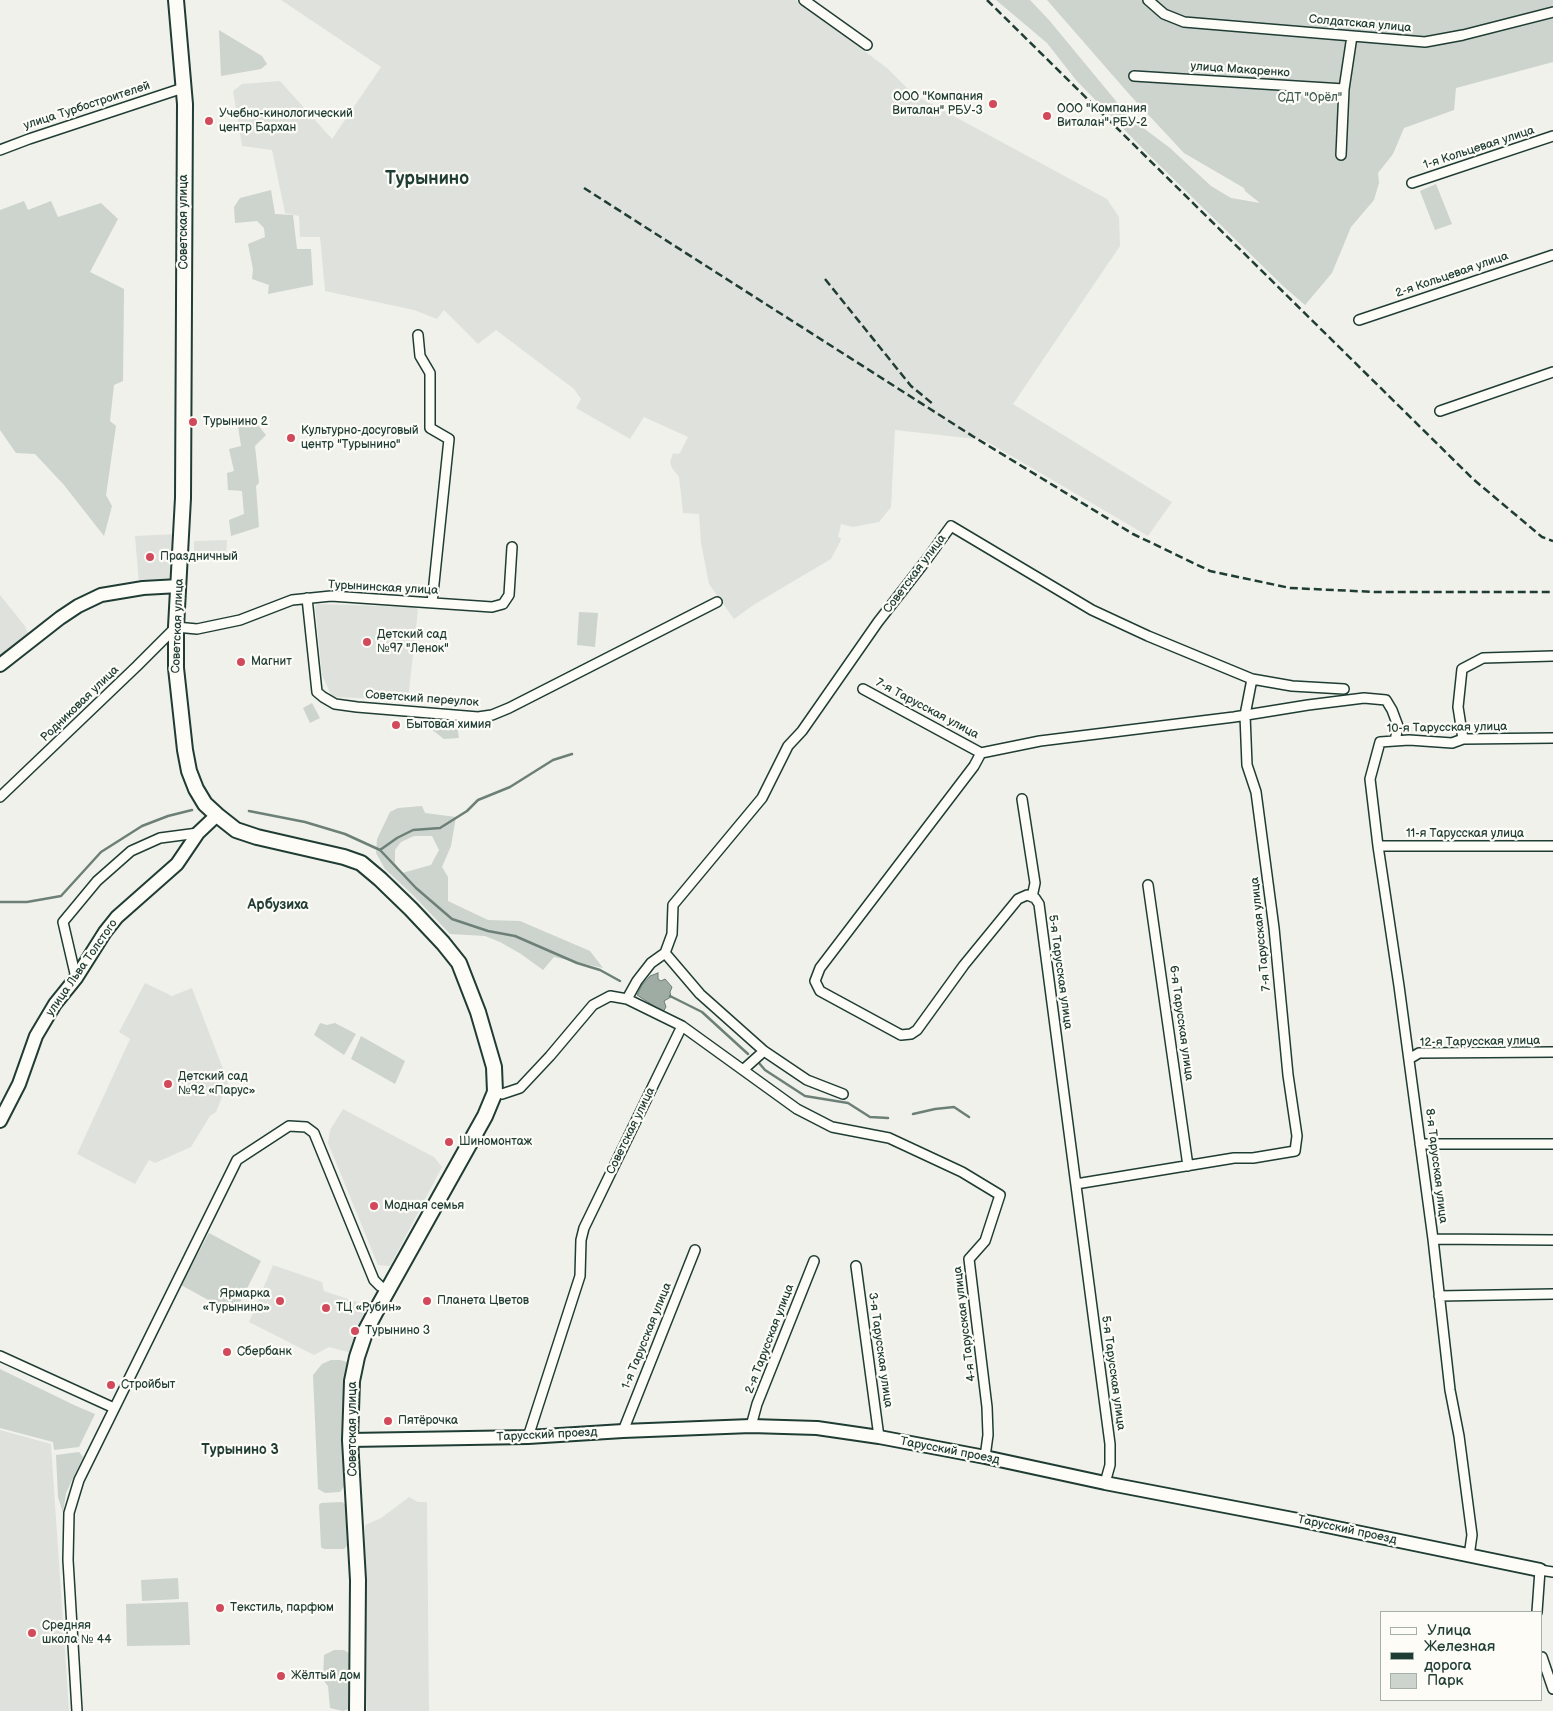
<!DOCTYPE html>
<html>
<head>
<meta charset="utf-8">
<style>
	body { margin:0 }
	#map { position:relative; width:1553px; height:1711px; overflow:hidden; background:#f0f1eb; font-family:"Balsamiq Sans",sans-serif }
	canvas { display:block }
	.legend { position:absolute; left:1380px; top:1611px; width:162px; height:90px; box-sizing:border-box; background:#fdfcf7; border:1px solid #a4b0a9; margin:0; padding:6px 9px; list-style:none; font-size:15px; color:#1f3d34 }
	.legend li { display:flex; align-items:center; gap:10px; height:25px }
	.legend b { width:25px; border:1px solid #a4b0a9 }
</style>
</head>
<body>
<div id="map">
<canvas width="1553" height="1711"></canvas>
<ul class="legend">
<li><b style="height:6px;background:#fdfcf7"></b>Улица</li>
<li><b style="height:6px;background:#1f3d34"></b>Железная дорога</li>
<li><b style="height:14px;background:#cdd3cd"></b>Парк</li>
</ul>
</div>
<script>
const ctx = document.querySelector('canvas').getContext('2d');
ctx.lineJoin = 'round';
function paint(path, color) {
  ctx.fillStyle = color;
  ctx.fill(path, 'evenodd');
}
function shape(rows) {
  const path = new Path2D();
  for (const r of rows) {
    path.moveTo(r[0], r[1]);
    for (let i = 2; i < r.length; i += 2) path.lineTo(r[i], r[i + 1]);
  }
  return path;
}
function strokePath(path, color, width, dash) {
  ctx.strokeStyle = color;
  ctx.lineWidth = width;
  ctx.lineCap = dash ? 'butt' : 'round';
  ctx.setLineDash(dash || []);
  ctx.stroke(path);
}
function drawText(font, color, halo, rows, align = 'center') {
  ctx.font = font + ' "Balsamiq Sans",sans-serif';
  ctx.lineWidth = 4.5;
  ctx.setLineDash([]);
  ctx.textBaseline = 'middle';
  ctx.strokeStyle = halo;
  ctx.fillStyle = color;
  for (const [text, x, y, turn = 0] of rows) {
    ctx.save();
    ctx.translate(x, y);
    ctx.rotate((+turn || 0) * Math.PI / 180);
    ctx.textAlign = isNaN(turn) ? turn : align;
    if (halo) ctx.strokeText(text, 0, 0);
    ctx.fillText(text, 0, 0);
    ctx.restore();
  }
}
paint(shape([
	[281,0,796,0,887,68,913,94,1107,199,1119,217,1120,246,1013,404,1172,502,1148,536,984,440,895,430,891,507,879,522,853,527,841,524,838,537,841,538,840,542,831,559,755,604,734,619,709,584,701,543,699,514,683,513,679,477,672,468,670,462,673,453,677,454,680,453,688,437,644,417,630,439,576,408,581,399,574,389,496,330,478,344,444,310,437,319,414,310,325,291,320,237,300,237,299,216,285,213,272,150,242,146,233,91,242,84,280,81,332,139,381,67],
	[176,534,175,571,168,580,139,585,135,536],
	[227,540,226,559,194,560,194,541],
	[0,595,25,626,29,636,0,658],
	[317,604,416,607,418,610,408,700,332,697,322,675,315,606],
	[145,983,172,996,192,988,228,1082,216,1112,210,1116,191,1147,155,1163,149,1160,135,1184,77,1154,130,1039,119,1032],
	[343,1109,434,1157,442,1167,390,1266,378,1265,328,1143,330,1130],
	[273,1265,322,1282,324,1291,369,1306,352,1353,329,1347,314,1355,249,1322],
	[0,1430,51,1444,69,1711,0,1711],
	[409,1497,418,1502,427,1502,429,1711,367,1711,365,1525,381,1518]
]), '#dfe2dc');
paint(shape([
	[996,0,1030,0,1049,20,1130,118,1170,148,1211,186,1231,198,1260,203,1245,191,1244,188,1184,153,1129,94,1047,0,1553,0,1553,62,1456,88,1454,110,1404,128,1393,154,1378,173,1379,183,1374,200,1351,227,1332,273,1305,305,1283,286,1147,153,1076,80,1047,43],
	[219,30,262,56,267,64,261,69,221,76],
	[1436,184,1452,224,1435,230,1420,191],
	[271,190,275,214,293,215,297,249,311,249,313,285,268,294,269,285,252,279,253,269,248,244,265,237,264,228,257,221,235,223,234,207,240,198],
	[24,201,28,210,51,201,58,217,101,203,118,219,90,272,124,289,123,381,114,385,110,421,116,426,106,495,112,506,104,536,64,485,35,454,16,453,0,430,0,210],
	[241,417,254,420,266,435,255,446,259,483,256,486,259,527,231,536,229,520,244,514,242,491,228,490,227,473,234,471,229,449,241,446,238,426,242,424],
	[579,612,598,613,595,647,577,645],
	[312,703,320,718,310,723,303,708],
	[440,722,457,726,459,738,444,739,431,729],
	[422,806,425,813,456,817,451,846,442,867,448,877,448,901,488,920,520,921,590,951,603,968,554,957,543,970,521,954,500,942,485,936,450,934,413,895,385,869,376,853,377,839,390,812,398,808],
	[414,836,432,836,439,850,431,865,402,873,395,863,395,850,401,842],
	[320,1023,327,1025,335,1023,356,1034,344,1055,314,1035],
	[361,1036,405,1061,395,1084,351,1059],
	[209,1233,261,1261,234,1314,181,1285],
	[331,1360,340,1360,347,1362,347,1373,343,1390,345,1485,340,1492,325,1493,318,1489,313,1375,322,1364],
	[0,1369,76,1406,95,1414,79,1447,54,1450,53,1442,0,1428],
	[79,1452,83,1457,66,1493,63,1513,58,1497,56,1455],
	[342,1502,345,1504,347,1546,344,1549,324,1549,321,1547,319,1505,321,1503],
	[178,1578,179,1599,142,1601,141,1580],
	[188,1602,190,1645,127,1646,126,1604],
	[334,1650,344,1650,352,1655,349,1709,343,1711,330,1708,328,1686,323,1680,324,1655]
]), '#cdd3cd');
const water = shape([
	[658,973,658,979,661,981,665,979,672,987,670,992,671,997,664,1001,666,1007,663,1012,637,995,642,985,650,976,658,973]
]);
paint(water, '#9faca4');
strokePath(water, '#6c8077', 1);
strokePath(shape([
	[249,811,305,822,345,834,380,850,416,888,452,919,488,931,515,936,577,963,600,970,620,981],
	[380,850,397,838,413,830,440,828,467,811,478,800,510,787,553,760,572,754],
	[0,902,27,902,61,896,101,852,142,826,168,816,192,810],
	[670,996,702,1012,748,1054],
	[759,1063,765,1070,805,1096,848,1103,870,1117,888,1118],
	[913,1114,935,1109,954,1107,969,1117]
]), '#6c8077', 2.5);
const street = shape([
	[804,0,867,45],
	[1148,0,1164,14,1184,22,1425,42,1463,35,1553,12],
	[1134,76,1344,89],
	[0,150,29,139,183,88],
	[1341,155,1344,89,1352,36],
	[1412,183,1553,136],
	[1359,320,1553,255],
	[418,335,420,356,430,373,430,428,449,439,432,603],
	[1440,411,1553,372],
	[307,598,317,692,323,697,335,704,357,707,478,717,492,715,509,708,717,602],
	[863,689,981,753,1040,741,1234,717,1308,705,1364,698,1386,700,1392,710,1398,726,1395,741],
	[1463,739,1458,707,1462,669,1483,658,1553,656],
	[981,753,974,766,820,968,815,981,820,991,901,1035,911,1034,917,1030,964,965,1018,899,1027,895,1035,898,1039,904,1110,1444,1110,1465,1105,1483],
	[0,797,137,666,176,627,197,629,240,620,292,600,331,596,492,607,503,604,509,595,512,547],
	[1022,799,1035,883,1032,897],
	[1378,846,1553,846],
	[1148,885,1188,1166],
	[665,953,700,994,764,1051,807,1080,843,1094],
	[76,978,63,922,97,881,131,851,160,838,198,833],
	[627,999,682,1026,797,1109,832,1127,889,1138,962,1172,1000,1195,985,1241,969,1259,987,1407,988,1435,985,1457],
	[1409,1059,1419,1053,1553,1052],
	[744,1069,764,1051],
	[495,1092,502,1094,520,1088,550,1056,593,1005,610,996,627,999,637,981,651,963,665,953,672,934,673,905,762,798,788,746,802,731,878,622,924,563,951,526,1092,610,1148,636,1252,679,1292,686,1344,689],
	[1420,1144,1553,1144],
	[1076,1184,1234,1158,1253,1158,1295,1151,1297,1136,1288,1075,1274,928,1256,792,1247,765,1245,715,1252,679],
	[1433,1239,1553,1240],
	[856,1266,879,1437],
	[1439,1296,1553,1294],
	[0,1356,114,1408],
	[751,1426,757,1404,814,1261],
	[623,1431,695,1250],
	[528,1437,580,1276,581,1240,584,1228,682,1026],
	[1469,1556,1472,1535,1459,1436,1450,1390,1433,1239,1399,986,1378,846,1370,779,1380,742,1409,740,1452,743,1463,739,1553,738],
	[1537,1612,1540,1570,1553,1572],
	[1542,1657,1553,1689],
	[77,1711,68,1560,69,1513,79,1480,237,1160,289,1126,306,1127,314,1133,374,1280,380,1286,388,1290]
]);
const secondary = shape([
	[0,665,60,618,78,606,101,595,143,588,179,586],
	[0,1121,19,1084,36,1036,55,1004,76,978,105,932,117,917,177,864,198,833,217,815],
	[350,1440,528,1437,623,1431,751,1426,817,1428,879,1437,985,1457,1105,1483,1298,1520,1540,1570]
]);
const primary = shape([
	[176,0,185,104,183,498,176,627,176,668,185,750,189,771,196,789,205,804,217,815,236,830,257,837,344,857,361,863,380,879,411,909,443,943,459,963,478,1012,494,1067,495,1092,485,1116,376,1311,366,1330,357,1357,352,1381,350,1440,358,1580,357,1711]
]);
strokePath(street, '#1f3d34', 12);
strokePath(secondary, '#1f3d34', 16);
strokePath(primary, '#1f3d34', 18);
strokePath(street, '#fdfcf7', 9);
strokePath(secondary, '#fdfcf7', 12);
strokePath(primary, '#fdfcf7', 14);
strokePath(shape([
	[987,0,1473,479,1542,537,1553,541],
	[584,188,974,437,1133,534,1210,571,1290,588,1376,592,1553,592],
	[825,279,911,386,933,404]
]), '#1f3d34', 2.5, [8, 4]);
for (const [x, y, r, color] of [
	[993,104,5,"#d1495b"],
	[1047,116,5,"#d1495b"],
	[209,121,5,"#d1495b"],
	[193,422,5,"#d1495b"],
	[291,438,5,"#d1495b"],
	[150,557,5,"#d1495b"],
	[367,642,5,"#d1495b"],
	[241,662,5,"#d1495b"],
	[396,725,5,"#d1495b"],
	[168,1084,5,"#d1495b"],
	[449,1142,5,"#d1495b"],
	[374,1206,5,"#d1495b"],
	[280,1301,5,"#d1495b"],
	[427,1301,5,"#d1495b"],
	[326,1308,5,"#d1495b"],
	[355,1331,5,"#d1495b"],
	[227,1352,5,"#d1495b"],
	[111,1385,5,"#d1495b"],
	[388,1421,5,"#d1495b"],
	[220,1608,5,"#d1495b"],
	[32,1633,5,"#d1495b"],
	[281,1676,5,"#d1495b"]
]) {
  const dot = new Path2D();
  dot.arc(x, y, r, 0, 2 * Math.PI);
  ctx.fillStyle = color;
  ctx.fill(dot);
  strokePath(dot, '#fdfcf7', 2);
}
drawText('12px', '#1f3d34', '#fdfcf7', [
	["Солдатская улица",1360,24,5],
	["улица Макаренко",1240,70,4],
	["улица Турбостроителей",87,106,-18],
	["1-я Кольцевая улица",1479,148,-18],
	["Советская улица",184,222,-90],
	["2-я Кольцевая улица",1452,275,-19],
	["Советская улица",915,574,-53],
	["Турынинская улица",383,588,3],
	["Советская улица",178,626,-88],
	["Советский переулок",422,699,4],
	["Родниковая улица",80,704,-44],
	["7-я Тарусская улица",927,709,28],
	["10-я Тарусская улица",1447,728,-1],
	["11-я Тарусская улица",1465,834],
	["7-я Тарусская улица",1261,934,-96],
	["улица Льва Толстого",82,968,-55],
	["5-я Тарусская улица",1060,972,82],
	["6-я Тарусская улица",1181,1023,82],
	["12-я Тарусская улица",1480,1042,-1],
	["Советская улица",631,1131,-64],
	["8-я Тарусская улица",1436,1166,83],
	["4-я Тарусская улица",965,1324,-97],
	["1-я Тарусская улица",647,1336,-68],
	["2-я Тарусская улица",770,1339,-69],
	["3-я Тарусская улица",880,1350,82],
	["5-я Тарусская улица",1113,1373,82],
	["Советская улица",353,1429,-90],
	["Тарусский проезд",547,1435,-3],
	["Тарусский проезд",950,1451,11],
	["Тарусский проезд",1347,1530,12]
]);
drawText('12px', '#1f3d34', '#fdfcf7', [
	["ООО \"Компания",983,97,"right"],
	["Виталан\" РБУ-3",983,111,"right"],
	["ООО \"Компания",1057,109],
	["Виталан\" РБУ-2",1057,123],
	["Учебно-кинологический",219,114],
	["центр Бархан",219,128],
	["Турынино 2",203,422],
	["Культурно-досуговый",301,431],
	["центр \"Турынино\"",301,445],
	["Праздничный",160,557],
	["Детский сад",377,635],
	["№97 \"Ленок\"",377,649],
	["Магнит",251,662],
	["Бытовая химия",406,725],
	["Детский сад",178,1077],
	["№92 «Парус»",178,1091],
	["Шиномонтаж",459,1142],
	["Модная семья",384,1206],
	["Ярмарка",270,1294,"right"],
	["«Турынино»",270,1308,"right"],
	["Планета Цветов",437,1301],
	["ТЦ «Рубин»",336,1308],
	["Турынино 3",365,1331],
	["Сбербанк",237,1352],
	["Стройбыт",121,1385],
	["Пятёрочка",398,1421],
	["Текстиль, парфюм",230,1608],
	["Средняя",42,1626],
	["школа № 44",42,1640],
	["Жёлтый дом",291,1676]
], 'left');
drawText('12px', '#425b53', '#fdfcf7', [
	["СДТ \"Орёл\"",1310,98]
]);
drawText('bold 14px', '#1f3d34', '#fdfcf7', [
	["Арбузиха",278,905],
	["Турынино 3",240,1450]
]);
drawText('bold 18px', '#1f3d34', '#fdfcf7', [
	["Турынино",427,179]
]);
</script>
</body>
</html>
